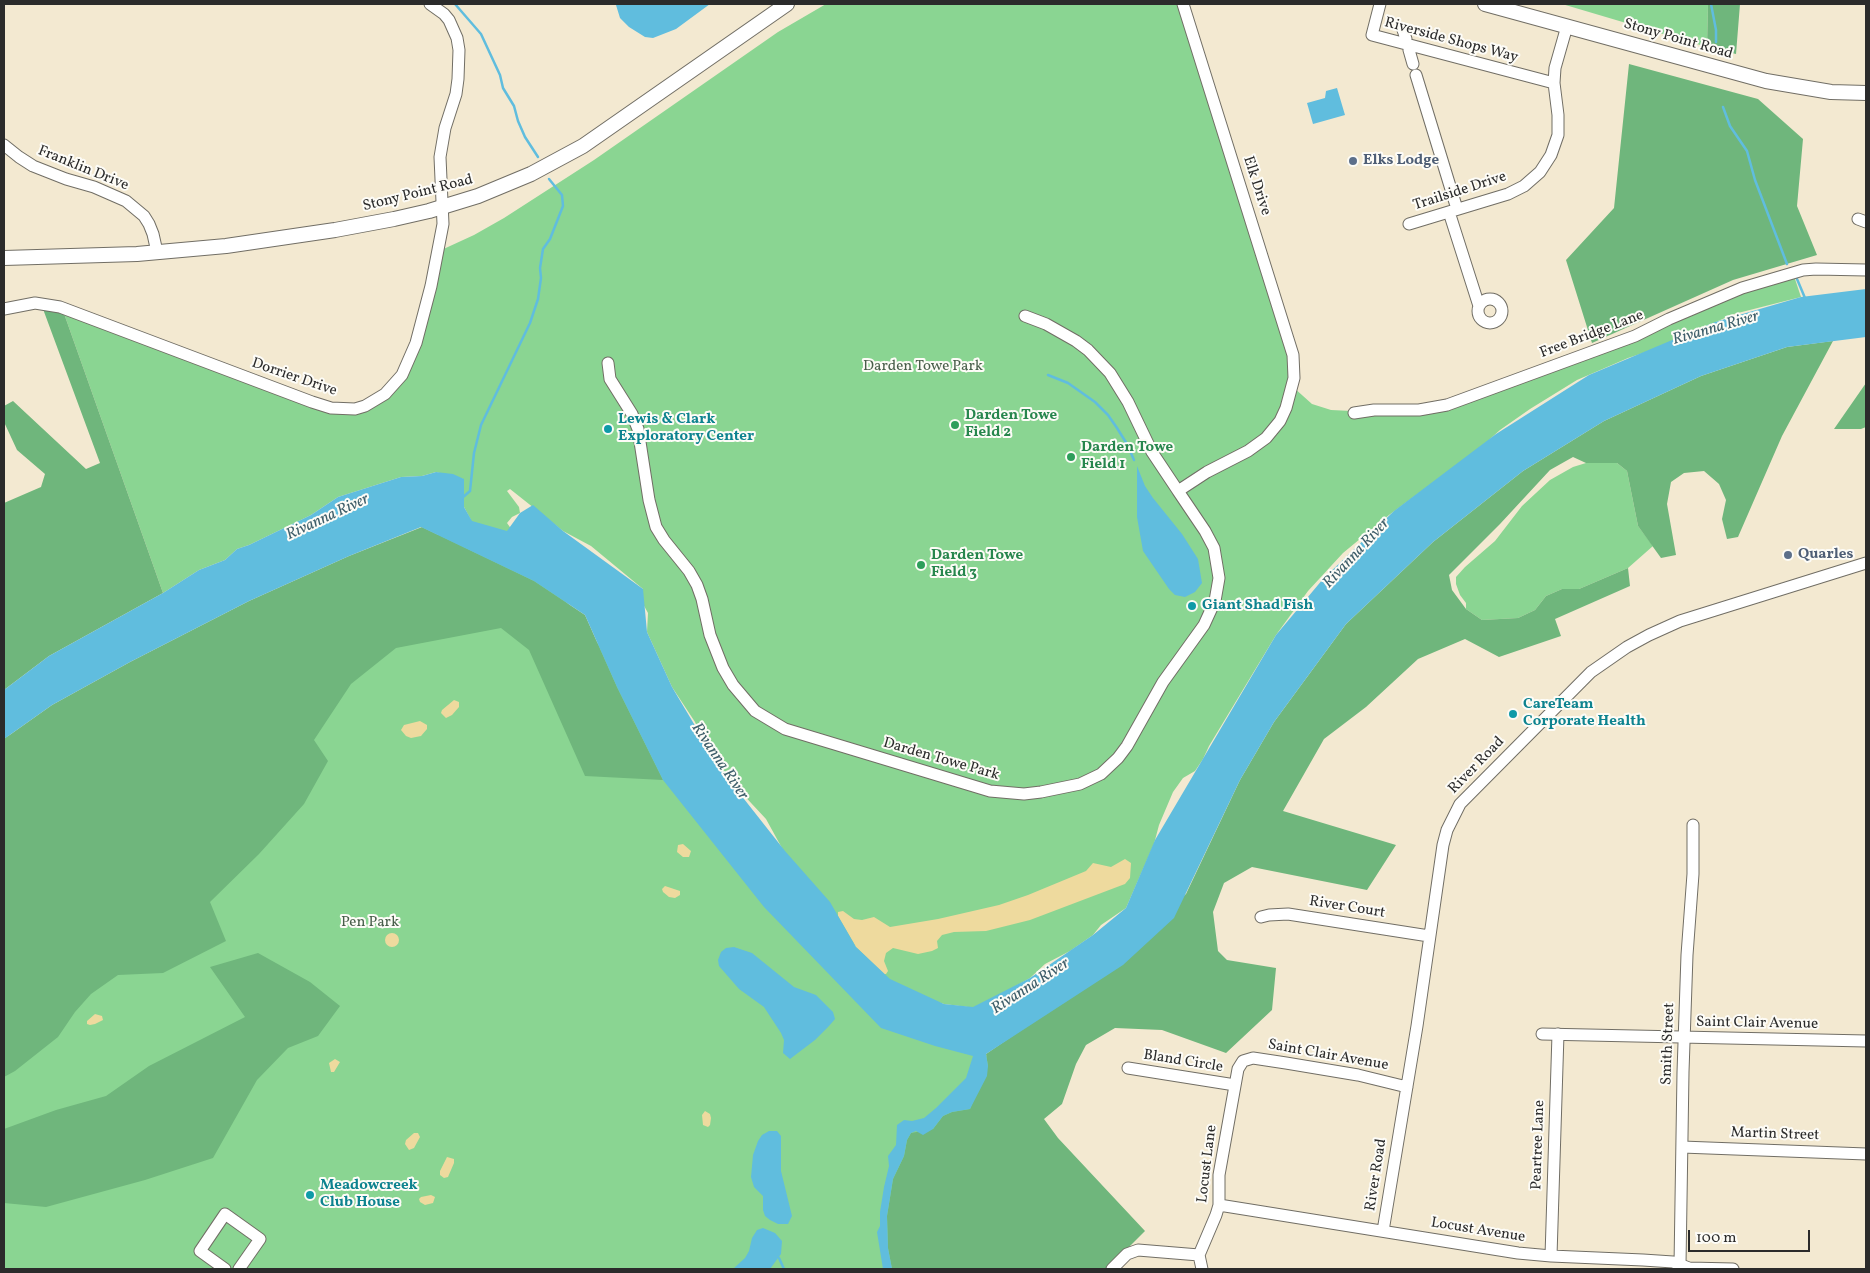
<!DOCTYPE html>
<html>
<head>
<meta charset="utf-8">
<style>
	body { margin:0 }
	#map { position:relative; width:1870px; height:1273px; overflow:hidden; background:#f3e9d1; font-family:Vollkorn,serif }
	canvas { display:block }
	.frame { position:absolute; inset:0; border:5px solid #2b2b2b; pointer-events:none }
	.scale { position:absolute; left:1688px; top:1230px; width:122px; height:22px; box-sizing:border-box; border:2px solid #2b2b2b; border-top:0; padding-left:6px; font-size:15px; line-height:18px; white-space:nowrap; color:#2b2b2b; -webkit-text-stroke:4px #fdfcf7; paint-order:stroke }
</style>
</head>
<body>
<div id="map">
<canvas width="1870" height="1273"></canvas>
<div class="frame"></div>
<div class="scale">100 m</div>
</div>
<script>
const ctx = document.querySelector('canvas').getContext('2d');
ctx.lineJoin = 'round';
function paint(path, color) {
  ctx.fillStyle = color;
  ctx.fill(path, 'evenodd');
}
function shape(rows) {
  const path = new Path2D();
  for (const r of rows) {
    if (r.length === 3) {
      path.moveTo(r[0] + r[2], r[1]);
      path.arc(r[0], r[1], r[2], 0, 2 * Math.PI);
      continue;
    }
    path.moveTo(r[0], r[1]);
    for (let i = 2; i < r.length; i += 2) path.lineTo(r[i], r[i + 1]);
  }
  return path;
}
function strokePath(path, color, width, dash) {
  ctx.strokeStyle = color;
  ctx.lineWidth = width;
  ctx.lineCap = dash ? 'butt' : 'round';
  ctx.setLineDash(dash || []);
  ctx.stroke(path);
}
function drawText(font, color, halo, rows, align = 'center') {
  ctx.font = font + ' Vollkorn,serif';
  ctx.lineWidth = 4;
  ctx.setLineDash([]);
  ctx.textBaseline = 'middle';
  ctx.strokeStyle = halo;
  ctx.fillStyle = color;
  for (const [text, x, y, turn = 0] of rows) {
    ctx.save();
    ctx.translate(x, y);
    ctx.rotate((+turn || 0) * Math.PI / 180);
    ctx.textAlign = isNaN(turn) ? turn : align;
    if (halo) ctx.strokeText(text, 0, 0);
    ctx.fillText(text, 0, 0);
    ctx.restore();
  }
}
paint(shape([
	[826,4,1184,4,1292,349,1293,387,1312,404,1331,410,1352,411,1429,407,1793,273,1801,297,1734,314,1652,350,1628,358,1577,380,1530,409,1500,430,1480,448,1389,515,1343,553,1308,591,1276,635,1209,746,1203,759,1195,771,1183,778,1173,792,1159,825,1154,844,1126,908,1101,925,1093,935,1070,951,1045,964,1030,978,976,1008,944,1004,886,986,788,859,766,819,724,774,702,737,695,722,672,687,647,632,648,613,643,604,643,589,591,546,563,531,510,489,507,491,519,507,520,513,512,517,507,523,512,530,880,1016,977,1039,1107,1269,4,1269,4,738,471,520,464,507,463,479,436,472,422,476,401,477,338,497,311,515,249,545,237,549,225,560,199,570,163,593,61,305,304,399,350,408,385,391,408,361,437,252,474,235,504,218,594,160,778,32],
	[1562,4,1708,4,1707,47],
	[1586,463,1617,463,1627,471,1638,526,1653,546,1628,568,1579,589,1562,589,1546,596,1535,610,1518,618,1482,620,1466,609,1466,603,1460,595,1456,584,1456,577,1465,567,1495,541,1522,506,1550,480,1573,467]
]), '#8ad592');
paint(shape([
	[1708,4,1740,4,1736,54,1707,47],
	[1629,64,1758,99,1803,139,1797,206,1817,255,1733,280,1592,343,1566,260,1614,208],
	[61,305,163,593,49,656,4,690,4,503,41,487,45,474,17,450,4,422,4,406,13,401,86,469,100,463,43,309],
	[1833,341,1782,436,1738,537,1727,539,1722,519,1726,500,1719,484,1704,471,1684,473,1671,482,1667,504,1676,555,1661,558,1638,526,1627,471,1617,463,1586,463,1573,457,1550,470,1500,524,1449,575,1452,590,1466,609,1482,620,1518,618,1535,610,1546,596,1562,589,1579,589,1628,568,1630,586,1555,619,1561,636,1499,657,1465,639,1418,659,1366,707,1324,739,1283,811,1396,845,1367,890,1252,867,1224,883,1213,912,1218,951,1227,960,1276,968,1272,1010,1226,1053,1162,1030,1115,1028,1086,1045,1076,1064,1062,1104,1044,1119,1058,1138,1145,1231,1107,1269,892,1269,888,1248,887,1216,893,1179,904,1156,907,1140,911,1133,933,1129,943,1116,952,1112,970,1109,988,1066,986,1054,1024,1028,1186,894,1240,780,1274,722,1346,624,1433,542,1523,471,1604,421,1701,376,1787,347],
	[1866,383,1866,427,1861,429,1834,429],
	[422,527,534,581,585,615,617,687,663,780,585,776,529,650,501,628,396,648,351,684,314,740,328,761,304,804,259,854,210,902,226,941,163,973,118,975,91,994,75,1012,58,1037,15,1071,4,1077,4,739,52,705,130,662,249,601,349,556],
	[258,953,310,982,340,1006,318,1036,288,1048,257,1080,213,1158,145,1180,46,1207,4,1203,4,1129,56,1110,106,1096,149,1066,245,1017,210,967]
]), '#6fb67c');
paint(shape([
	[454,700,459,702,459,707,452,715,446,718,441,713,442,710],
	[420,721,427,725,427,729,421,736,411,738,406,736,401,730,404,725],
	[683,844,691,851,689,857,683,857,677,852,678,845],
	[1125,859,1131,863,1130,878,1125,884,1117,887,1030,920,986,931,954,932,942,935,937,941,938,948,932,951,918,954,893,948,886,953,884,961,888,971,886,974,884,974,856,947,838,916,838,912,843,911,854,919,862,920,874,917,890,927,938,919,999,905,1028,895,1086,871,1093,863,1111,867],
	[665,886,680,891,680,895,675,898,669,897,663,892,662,889],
	[392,940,7],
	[95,1014,102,1016,103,1020,95,1024,90,1025,87,1024,87,1021],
	[335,1059,340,1062,334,1072,331,1072,329,1063],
	[705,1111,710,1114,711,1118,710,1125,708,1127,703,1125,702,1115],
	[414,1133,418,1133,420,1137,414,1148,409,1150,405,1144,406,1140],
	[447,1157,454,1159,454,1163,448,1177,444,1178,440,1175,440,1171],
	[431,1195,435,1197,433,1203,425,1205,420,1202,419,1199,421,1197]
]), '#eeda9e');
paint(shape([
	[617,4,710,4,676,29,653,38,645,37,629,27,620,18,616,5],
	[1337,88,1345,115,1313,124,1307,103,1325,98,1326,91],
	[1866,289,1866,337,1787,347,1701,376,1604,421,1523,471,1433,542,1346,624,1274,722,1240,780,1174,918,1123,965,986,1054,988,1066,987,1076,970,1109,952,1112,943,1116,933,1129,923,1135,916,1131,911,1133,907,1140,904,1156,893,1179,887,1216,888,1248,892,1269,883,1269,877,1232,880,1226,880,1212,884,1187,889,1166,888,1156,896,1145,897,1125,904,1120,912,1121,924,1118,936,1108,966,1078,973,1056,935,1046,881,1028,764,907,663,780,617,687,585,615,534,581,421,527,349,556,249,601,130,662,52,705,4,739,4,690,49,656,163,593,199,570,225,560,237,549,249,545,311,515,338,497,401,477,422,476,436,472,453,474,464,479,464,507,472,521,507,531,520,513,533,505,563,531,643,589,647,632,672,687,722,771,785,851,830,902,856,947,890,979,944,1004,973,1007,1030,978,1093,935,1126,908,1155,840,1276,635,1323,579,1394,511,1496,434,1589,375,1715,322,1801,297],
	[1137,466,1145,486,1153,498,1182,534,1198,559,1202,583,1195,592,1185,597,1175,595,1169,589,1143,551,1137,517],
	[734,947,752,953,794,987,816,995,833,1012,835,1019,829,1026,815,1040,790,1059,783,1053,784,1040,781,1033,764,1007,739,989,719,966,718,960,721,952,726,948],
	[769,1131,777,1131,781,1136,781,1171,792,1216,788,1224,778,1224,770,1220,765,1216,763,1210,763,1196,754,1187,751,1177,753,1155,758,1141,762,1135],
	[763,1228,775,1233,782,1241,781,1254,770,1269,733,1269,745,1258,749,1251,752,1238,757,1230]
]), '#60bdde');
strokePath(shape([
	[455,4,481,34,500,75,503,88,514,106,518,121,525,137,538,157],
	[1711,4,1716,30,1716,42],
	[1723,107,1730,126,1747,151,1755,180,1787,264],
	[1797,279,1805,298],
	[1048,375,1068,383,1095,402,1108,415,1117,428,1127,444,1134,460],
	[462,498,470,491,474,453,481,425,530,323,538,299,541,278,540,268,543,249,550,239,563,206,562,195,549,179],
	[779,1258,784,1269]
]), '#60bdde', 2.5);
const minor = shape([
	[1380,4,1372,35,1554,83],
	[1403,30,1406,39],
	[1409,50,1413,64],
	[1416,75,1457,209],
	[4,145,19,157,33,166,66,179,94,187,126,201,144,216,149,224,153,234,157,252],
	[1449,212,1479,306],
	[1858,219,1866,222],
	[1409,224,1508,194,1524,186,1540,172,1551,155,1558,135,1558,115,1554,83,1555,68,1567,26],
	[1490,311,12],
	[4,309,35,303,60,307,312,402,331,408,355,409,365,406,385,394,402,375,416,343,431,286,443,224,440,157,445,128,456,94,458,79,459,50,457,38,449,20,444,14,430,4],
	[1025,316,1046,324,1076,341,1088,350,1110,373,1128,402,1152,452,1178,491],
	[608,363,610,379,632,414,638,429,649,500,656,527,664,540,689,571,697,585,702,599,710,635,723,668,733,685,755,711,785,729,990,791,1024,794,1041,792,1080,784,1101,774,1118,758,1127,746,1163,682,1204,625,1215,601,1219,578,1214,548,1205,531,1178,491,1207,472,1248,451,1266,438,1280,421,1286,408,1294,378,1293,355,1183,4],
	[1354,413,1374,410,1419,410,1447,405,1635,336,1669,319,1742,288,1803,270,1816,269,1866,270],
	[1261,917,1269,915,1288,914,1429,936],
	[1542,1034,1866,1041],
	[1128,1068,1235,1085],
	[1682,1147,1866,1154],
	[1219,1205,1518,1253,1551,1256,1643,1260,1673,1262,1689,1268,1733,1269],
	[1383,1231,1417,1026,1443,845,1447,830,1460,804,1591,672,1627,647,1649,635,1680,621,1866,563],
	[1551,1256,1558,1034],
	[1680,1265,1683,1072,1687,955,1693,874,1693,825],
	[225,1269,200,1251,225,1214,260,1239,239,1269],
	[1112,1269,1127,1254,1138,1250,1199,1255],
	[1202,1269,1199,1255,1216,1215,1219,1205,1219,1175,1238,1069,1243,1061,1253,1058,1286,1063,1358,1075,1407,1087]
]);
const major = shape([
	[1485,4,1766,81,1831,92,1866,93],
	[4,258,137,254,226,246,335,230,394,219,429,211,478,196,531,174,583,146,787,4]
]);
strokePath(minor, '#716e65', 13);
strokePath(major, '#716e65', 16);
strokePath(minor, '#fff', 11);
strokePath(major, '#fff', 14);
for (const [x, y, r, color] of [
	[1353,161,5,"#5c6f8a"],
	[955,425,5,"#2e9e5b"],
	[608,429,5,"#0f9aa8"],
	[1071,457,5,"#2e9e5b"],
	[1788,555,5,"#5c6f8a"],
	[921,565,5,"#2e9e5b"],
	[1192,606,5,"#0f9aa8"],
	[1513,714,5,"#0f9aa8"],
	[310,1195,5,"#0f9aa8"]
]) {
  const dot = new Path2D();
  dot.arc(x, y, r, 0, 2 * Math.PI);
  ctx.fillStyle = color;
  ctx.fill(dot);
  strokePath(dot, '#fdfcf7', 2);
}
drawText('15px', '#2b2b2b', '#fdfcf7', [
	["Stony Point Road",1678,40,16],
	["Riverside Shops Way",1451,41,15],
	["Franklin Drive",83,169,22],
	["Elk Drive",1256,186,72],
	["Trailside Drive",1460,192,-18],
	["Stony Point Road",418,194,-14],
	["Free Bridge Lane",1592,335,-21],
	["Dorrier Drive",294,378,19],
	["Darden Towe Park",941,760,16],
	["River Road",1477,766,-46],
	["River Court",1347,908,9],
	["Saint Clair Avenue",1757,1024,1],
	["Smith Street",1669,1044,-88],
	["Saint Clair Avenue",1328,1056,10],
	["Bland Circle",1183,1062,9],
	["Martin Street",1775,1135,2],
	["Peartree Lane",1539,1145,-88],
	["Locust Lane",1208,1164,-83],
	["River Road",1377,1175,-81],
	["Locust Avenue",1478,1231,9]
]);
drawText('bold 15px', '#4e5e75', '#fdfcf7', [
	["Elks Lodge",1363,161],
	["Quarles",1798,555]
], 'left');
drawText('15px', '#485e4a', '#fdfcf7', [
	["Darden Towe Park",923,367],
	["Pen Park",370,923]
]);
drawText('bold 15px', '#27864d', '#fdfcf7', [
	["Darden Towe",965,416],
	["Field 2",965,433],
	["Darden Towe",1081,448],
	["Field 1",1081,465],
	["Darden Towe",931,556],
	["Field 3",931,573]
], 'left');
drawText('bold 15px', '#0d838f', '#fdfcf7', [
	["Lewis & Clark",618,420],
	["Exploratory Center",618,437],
	["Giant Shad Fish",1202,606],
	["CareTeam",1523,705],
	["Corporate Health",1523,722],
	["Meadowcreek",320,1186],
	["Club House",320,1203]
], 'left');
drawText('italic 16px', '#3e5e6a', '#fdfcf7', [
	["Rivanna River",1716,329,-16],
	["Rivanna River",328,518,-25],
	["Rivanna River",1357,554,-47],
	["Rivanna River",719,762,56],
	["Rivanna River",1031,987,-33]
]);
</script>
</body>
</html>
